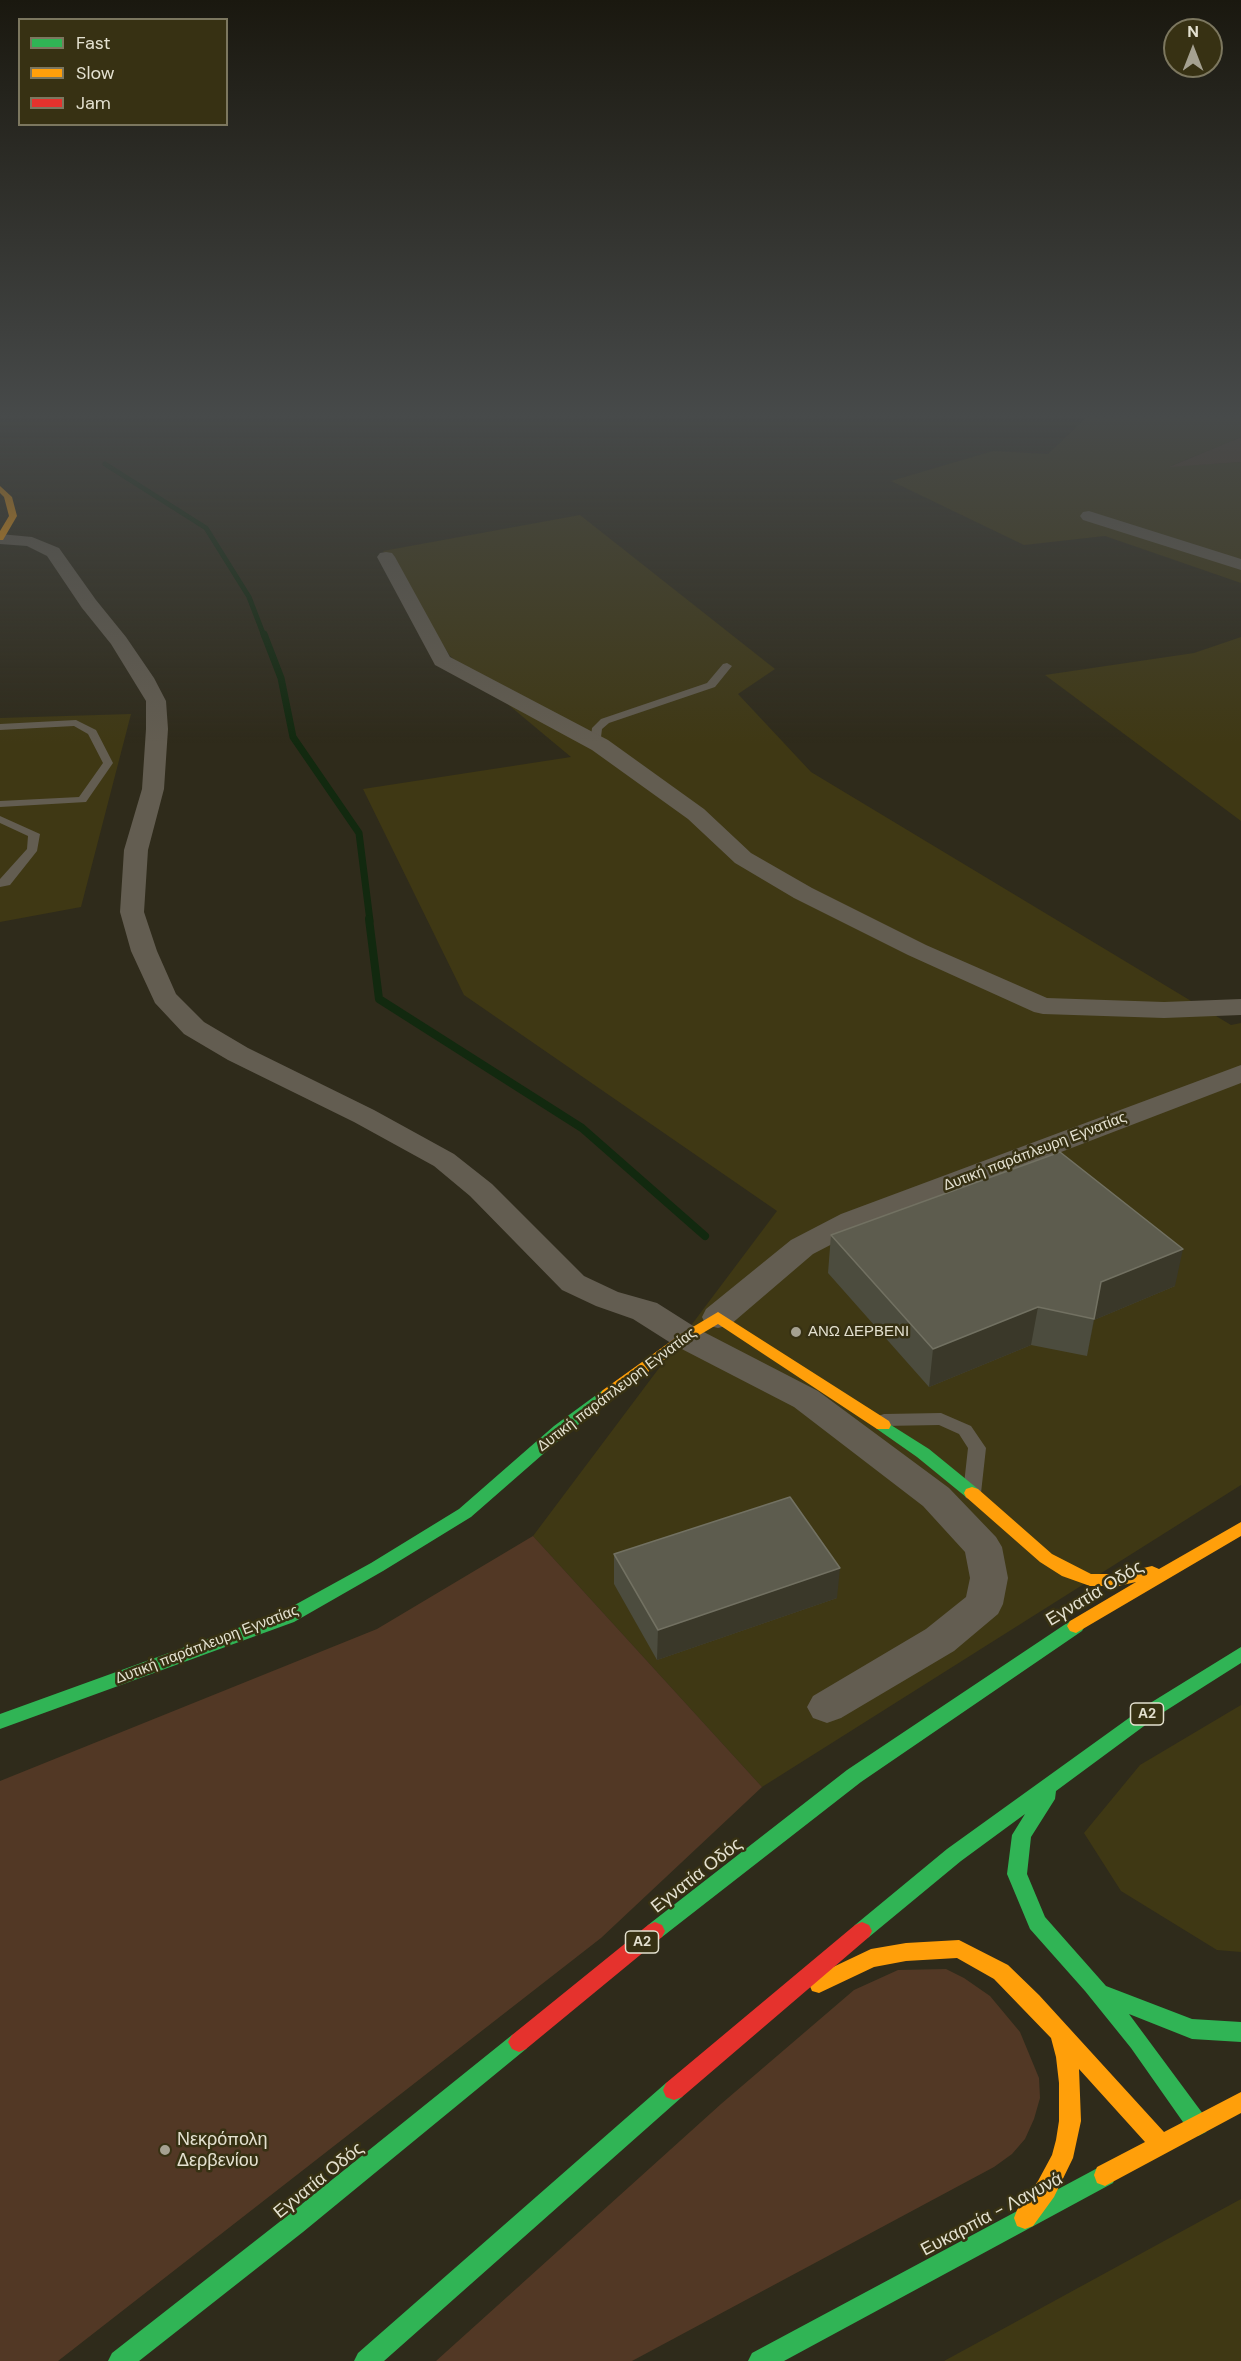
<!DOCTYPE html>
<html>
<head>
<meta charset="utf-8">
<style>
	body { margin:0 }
	#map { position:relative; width:1241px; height:2361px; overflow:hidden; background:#2f2b1b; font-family:"DM Sans",sans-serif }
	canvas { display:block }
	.legend { position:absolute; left:18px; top:18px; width:210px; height:108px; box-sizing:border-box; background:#373113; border:2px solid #7c775f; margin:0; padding:8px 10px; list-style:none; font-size:18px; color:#e4e1d0 }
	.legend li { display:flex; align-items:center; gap:12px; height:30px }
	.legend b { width:30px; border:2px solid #7c775f }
	.north { position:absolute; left:1163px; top:18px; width:60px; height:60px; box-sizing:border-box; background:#373113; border:2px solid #7c775f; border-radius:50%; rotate:0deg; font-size:16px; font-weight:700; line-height:24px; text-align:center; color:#e4e1d0 }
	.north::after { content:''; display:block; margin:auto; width:21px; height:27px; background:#a5a191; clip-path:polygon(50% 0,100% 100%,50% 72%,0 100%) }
</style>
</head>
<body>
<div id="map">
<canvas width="1241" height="2361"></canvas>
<ul class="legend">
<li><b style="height:8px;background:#30b455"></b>Fast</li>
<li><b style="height:8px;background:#ff9f0a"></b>Slow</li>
<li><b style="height:8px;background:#e5322d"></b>Jam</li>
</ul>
<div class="north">N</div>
</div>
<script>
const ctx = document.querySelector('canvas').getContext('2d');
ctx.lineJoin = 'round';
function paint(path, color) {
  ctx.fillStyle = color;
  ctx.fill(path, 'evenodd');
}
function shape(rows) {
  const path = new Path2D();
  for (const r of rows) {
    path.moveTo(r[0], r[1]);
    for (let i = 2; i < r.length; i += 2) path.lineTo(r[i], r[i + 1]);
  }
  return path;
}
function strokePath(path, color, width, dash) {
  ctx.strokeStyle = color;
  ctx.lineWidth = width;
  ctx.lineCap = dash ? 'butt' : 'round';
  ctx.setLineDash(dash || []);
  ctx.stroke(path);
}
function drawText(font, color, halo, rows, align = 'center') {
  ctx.font = font + ' "DM Sans",sans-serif';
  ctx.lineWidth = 5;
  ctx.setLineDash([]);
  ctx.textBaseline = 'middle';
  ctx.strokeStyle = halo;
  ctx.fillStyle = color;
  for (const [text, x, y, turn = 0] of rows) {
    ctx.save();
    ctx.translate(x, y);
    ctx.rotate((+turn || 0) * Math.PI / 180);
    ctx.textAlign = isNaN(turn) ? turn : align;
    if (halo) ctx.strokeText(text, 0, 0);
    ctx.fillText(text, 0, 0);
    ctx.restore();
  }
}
paint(shape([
	[1089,415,1241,415,1241,437,1171,466,1241,462,1241,583,1105,536,1024,545,891,481,993,451,1048,454],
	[580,515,775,669,738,694,811,772,1231,1025,1241,1023,1241,1485,762,1787,533,1536,777,1211,464,995,363,789,571,757,450,656,383,551],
	[1241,637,1241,821,1045,675,1194,653],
	[131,714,81,907,0,922,0,718],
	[1241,1705,1241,1952,1217,1950,1121,1891,1084,1833,1140,1765],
	[1241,2199,1241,2361,944,2361,990,2336]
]), '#3f3814');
paint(shape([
	[1241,437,1241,462,1169,467],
	[533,1536,762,1787,601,1938,58,2361,0,2361,0,1781,377,1629],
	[946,1969,964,1978,990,1996,1020,2032,1039,2078,1040,2098,1034,2119,1025,2139,1012,2154,994,2167,632,2361,436,2361,721,2104,854,1990,898,1970]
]), '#523825');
strokePath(shape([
	[105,464,206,528,249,597,264,636]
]), '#12290f', 5);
strokePath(shape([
	[264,634,281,678,293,737,359,833,370,921]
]), '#12290f', 7);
strokePath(shape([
	[369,919,379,999,582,1128,705,1236]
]), '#12290f', 8);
paint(shape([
	[727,663,732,666,715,687,609,723,602,729,601,737,605,745,600,748,595,745,591,737,592,728,601,719,707,683,723,664,727,663],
	[76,720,96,730,113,763,86,802,0,807,0,801,79,797,103,763,88,734,74,726,0,730,0,724,76,720],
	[0,816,40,834,37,851,10,885,0,887,0,879,27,849,28,836,0,823,0,816],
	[941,1413,971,1426,986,1448,981,1493,978,1498,972,1500,966,1498,963,1493,968,1448,959,1434,939,1425,884,1426,878,1424,875,1420,878,1416,884,1414,941,1413]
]), '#635d51');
paint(shape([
	[1089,511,1241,559,1241,570,1083,520,1080,516,1083,512,1089,511],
	[0,534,32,537,59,548,96,600,126,637,154,678,166,701,168,729,164,789,148,850,144,912,157,951,176,994,204,1022,248,1048,374,1110,454,1154,492,1184,584,1276,618,1292,657,1303,698,1329,818,1391,949,1488,996,1537,1002,1547,1008,1578,1003,1604,998,1614,954,1651,841,1718,827,1723,813,1718,807,1707,813,1696,926,1629,966,1597,970,1578,965,1552,923,1506,794,1407,674,1345,633,1319,596,1306,562,1290,470,1196,434,1166,354,1122,228,1060,184,1034,155,1003,131,951,120,912,124,850,142,789,146,729,146,701,111,644,82,608,47,556,27,546,0,544,0,534],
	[386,552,392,553,395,557,450,657,608,740,704,809,751,853,812,888,926,945,1047,998,1164,1002,1241,999,1241,1015,1164,1018,1043,1014,1034,1012,908,955,794,898,735,863,688,819,592,750,435,665,377,557,380,553,386,552],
	[1241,1065,1241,1083,863,1228,813,1254,730,1325,718,1328,706,1325,702,1317,706,1309,791,1240,841,1214,1241,1065]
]), '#635d51');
paint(shape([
	[608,1389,613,1390,616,1394,613,1398,566,1434,471,1517,383,1571,294,1622,0,1729,0,1714,282,1612,371,1563,459,1509,554,1426,603,1390,608,1389],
	[883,1420,929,1449,978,1489,980,1493,978,1497,972,1499,966,1497,917,1457,877,1429,875,1425,877,1421,883,1420],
	[1076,1619,1082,1621,1085,1626,1082,1631,861,1782,662,1937,655,1940,648,1937,645,1931,648,1925,847,1770,1070,1621,1076,1619],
	[1241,1647,1241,1663,1159,1715,1056,1791,1055,1799,1031,1837,1027,1874,1045,1917,1106,1986,1192,2019,1241,2022,1241,2042,1192,2039,1129,2014,1206,2118,1209,2125,1206,2132,1198,2136,1190,2132,1131,2048,1085,1991,1030,1929,1007,1874,1012,1835,1025,1814,961,1861,869,1937,862,1940,855,1937,852,1931,855,1925,947,1849,1147,1705,1241,1647],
	[519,2032,526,2035,530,2042,526,2049,303,2232,139,2361,108,2361,112,2353,287,2216,512,2035,519,2032],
	[674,2080,682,2083,685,2090,682,2097,384,2361,354,2361,358,2353,666,2083,674,2080],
	[1105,2164,1113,2167,1116,2175,1113,2183,784,2361,748,2361,752,2353,1105,2164]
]), '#30b455');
paint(shape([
	[0,486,12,497,17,516,3,540,0,540,0,531,9,516,4,497,0,493,0,486],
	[718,1312,889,1421,891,1425,889,1429,877,1429,718,1324,691,1340,613,1398,603,1398,600,1394,603,1390,681,1334,718,1312],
	[972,1487,978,1489,1052,1554,1091,1574,1118,1574,1152,1566,1159,1569,1241,1522,1241,1536,1076,1633,1070,1631,1067,1626,1070,1621,1136,1582,1118,1586,1090,1586,1062,1576,1040,1562,966,1497,964,1493,966,1489,972,1487],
	[959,1940,1008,1965,1039,1995,1164,2132,1241,2092,1241,2113,1105,2186,1097,2183,1094,2175,1097,2167,1145,2142,1079,2069,1081,2121,1073,2158,1054,2197,1033,2226,1025,2229,1017,2226,1014,2218,1017,2210,1038,2181,1052,2155,1056,2140,1059,2121,1059,2083,1056,2057,1051,2038,994,1979,957,1958,906,1961,874,1967,819,1993,812,1991,809,1984,812,1977,871,1949,906,1943,959,1940]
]), '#ff9f0a');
paint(shape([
	[655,1922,662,1925,665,1931,662,1937,526,2049,519,2052,512,2049,508,2042,512,2035,648,1925,655,1922],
	[862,1922,869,1925,872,1931,869,1937,682,2097,674,2100,666,2097,663,2090,666,2083,855,1925,862,1922]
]), '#e5322d');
paint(shape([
	[831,1235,1175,1286,1094,1320,1087,1356,1031,1345,929,1387,828,1273],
	[614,1554,837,1598,657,1660,614,1584]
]), '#4c4c3e');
paint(shape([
	[1183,1249,1175,1286,1094,1320,1087,1356,1101,1282],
	[1038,1307,1031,1345,929,1387,933,1349],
	[840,1568,837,1598,657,1660,658,1630]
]), '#3a3829');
const building = shape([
	[1060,1152,1183,1249,1101,1282,1094,1319,1038,1307,933,1349,831,1235,1060,1152],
	[790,1497,840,1568,658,1630,614,1554,790,1497]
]);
paint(building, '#5d5c4e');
strokePath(building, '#727162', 1.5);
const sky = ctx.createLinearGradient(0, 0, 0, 744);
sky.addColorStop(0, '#1a180f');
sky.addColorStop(0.56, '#474a4a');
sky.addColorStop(1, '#474a4a00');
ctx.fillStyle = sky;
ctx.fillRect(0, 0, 1241, 744);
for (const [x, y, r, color] of [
	[796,1332,6,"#a5a191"],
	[165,2150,6,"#a5a191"]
]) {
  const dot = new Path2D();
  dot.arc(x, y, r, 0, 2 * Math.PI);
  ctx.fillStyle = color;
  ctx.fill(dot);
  strokePath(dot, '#373113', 2);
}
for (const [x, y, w] of [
	[1147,1714,33],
	[642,1942,33]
]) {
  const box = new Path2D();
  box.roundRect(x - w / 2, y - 11, w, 22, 4.5);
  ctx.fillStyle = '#373113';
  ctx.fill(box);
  strokePath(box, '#e4e1d0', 1.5);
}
drawText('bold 14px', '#e4e1d0', null, [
	["Α2",1147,1714],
	["Α2",642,1942]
]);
drawText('15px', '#e4e1d0', '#373113', [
	["Δυτική παράπλευρη Εγνατίας",1035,1152,-21],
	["Δυτική παράπλευρη Εγνατίας",617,1390,-37],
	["Δυτική παράπλευρη Εγνατίας",207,1645,-21]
]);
drawText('15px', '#e4e1d0', '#373113', [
	["ΑΝΩ ΔΕΡΒΕΝΙ",808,1332]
], 'left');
drawText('18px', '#e4e1d0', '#373113', [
	["Εγνατία Οδός",1095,1594,-31],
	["Εγνατία Οδός",697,1876,-38],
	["Εγνατία Οδός",319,2181,-39],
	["Ευκαρπία - Λαγυνά",992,2215,-28]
]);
drawText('18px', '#e4e1d0', '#373113', [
	["Νεκρόπολη",177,2140],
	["Δερβενίου",177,2161]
], 'left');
</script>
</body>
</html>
